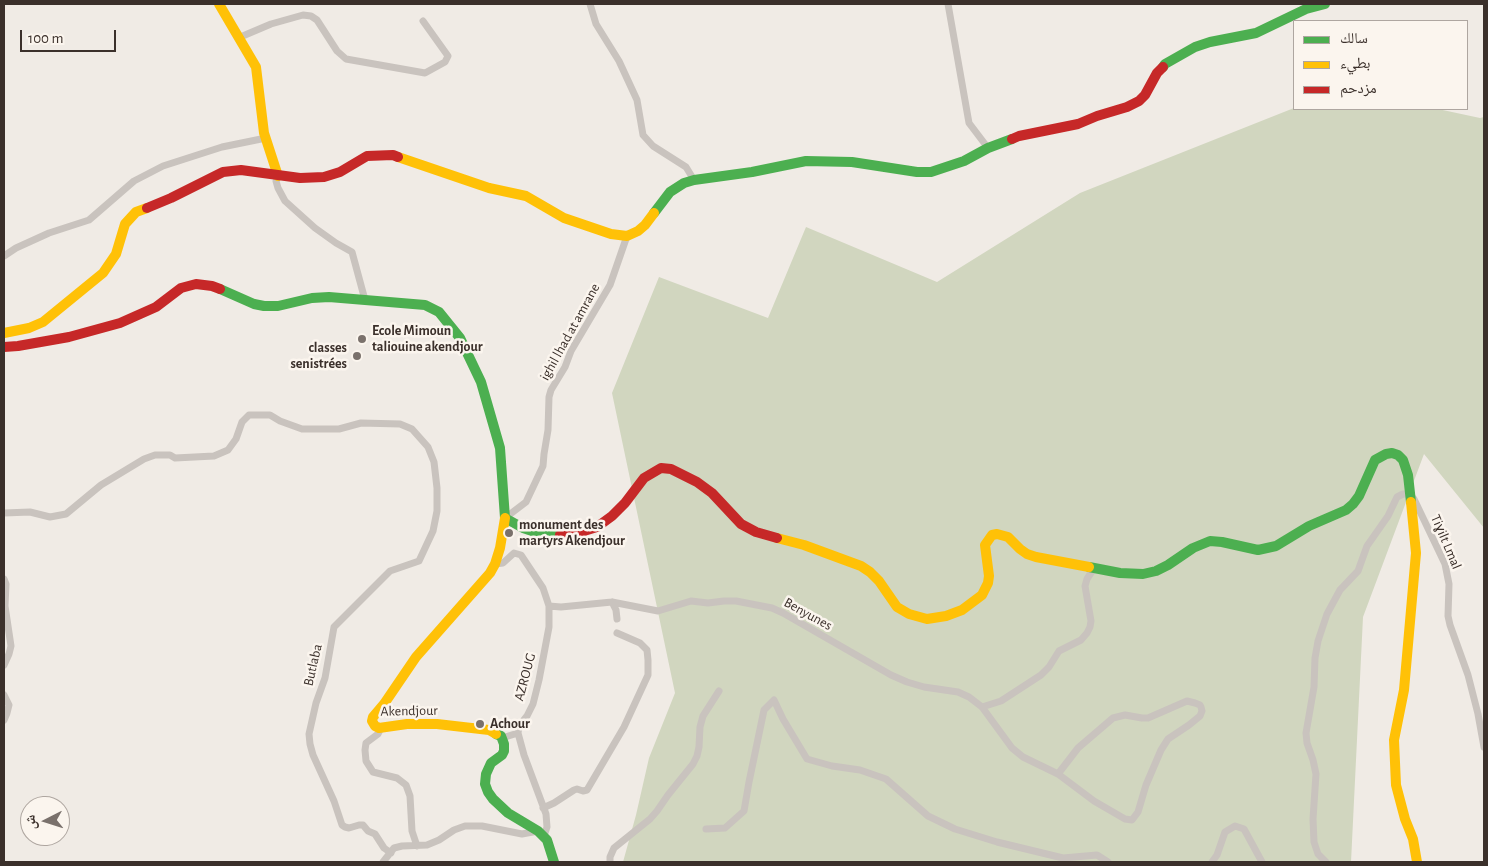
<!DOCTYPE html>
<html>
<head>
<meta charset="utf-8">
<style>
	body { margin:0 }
	#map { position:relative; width:1488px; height:866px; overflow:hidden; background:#f0ebe5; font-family:"Alegreya Sans","Noto Naskh Arabic",sans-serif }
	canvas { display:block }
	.frame { position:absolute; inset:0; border:5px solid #3b302b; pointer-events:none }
	.legend { position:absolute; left:1293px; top:20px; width:175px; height:90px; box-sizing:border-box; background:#fbf5ee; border:1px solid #aea6a0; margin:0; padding:6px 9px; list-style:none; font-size:15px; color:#3b302b }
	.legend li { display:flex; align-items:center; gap:10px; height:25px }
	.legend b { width:25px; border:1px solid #aea6a0 }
	.north { position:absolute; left:20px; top:796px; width:50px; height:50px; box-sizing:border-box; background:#fbf5ee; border:1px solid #aea6a0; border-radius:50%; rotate:265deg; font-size:14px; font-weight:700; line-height:20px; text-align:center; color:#3b302b }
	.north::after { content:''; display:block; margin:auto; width:18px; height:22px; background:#7a716c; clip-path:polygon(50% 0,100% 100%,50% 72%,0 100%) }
	.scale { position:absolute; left:20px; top:30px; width:96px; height:22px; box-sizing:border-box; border:2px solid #3b302b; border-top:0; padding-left:6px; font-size:15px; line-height:18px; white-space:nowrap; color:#3b302b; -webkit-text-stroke:4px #fbf5ee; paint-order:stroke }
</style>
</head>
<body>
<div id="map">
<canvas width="1488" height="866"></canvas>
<div class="frame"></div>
<ul class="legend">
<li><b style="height:6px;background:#4caf50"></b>سالك</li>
<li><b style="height:6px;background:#ffc107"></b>بطيء</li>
<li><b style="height:6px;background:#c62828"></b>مزدحم</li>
</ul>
<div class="north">ش</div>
<div class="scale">100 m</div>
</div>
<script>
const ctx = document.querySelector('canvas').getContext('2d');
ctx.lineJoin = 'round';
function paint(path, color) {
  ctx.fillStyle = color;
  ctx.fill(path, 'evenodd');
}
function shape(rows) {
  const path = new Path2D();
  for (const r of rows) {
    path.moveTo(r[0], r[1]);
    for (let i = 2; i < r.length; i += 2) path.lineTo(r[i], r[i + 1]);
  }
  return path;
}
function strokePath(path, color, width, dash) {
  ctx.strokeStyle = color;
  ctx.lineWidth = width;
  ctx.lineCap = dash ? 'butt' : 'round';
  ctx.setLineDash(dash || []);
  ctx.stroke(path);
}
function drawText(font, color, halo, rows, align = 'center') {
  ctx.font = font + ' "Alegreya Sans",sans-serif';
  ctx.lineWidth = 5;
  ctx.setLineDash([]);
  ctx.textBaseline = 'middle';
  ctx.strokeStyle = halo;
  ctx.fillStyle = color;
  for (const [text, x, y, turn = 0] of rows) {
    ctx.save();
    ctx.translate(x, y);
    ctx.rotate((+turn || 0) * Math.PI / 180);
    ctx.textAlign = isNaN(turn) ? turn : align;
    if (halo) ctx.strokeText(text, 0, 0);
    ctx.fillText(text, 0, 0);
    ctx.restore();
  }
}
paint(shape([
	[1294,108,1438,109,1480,118,1484,117,1484,528,1424,454,1363,617,1351,862,623,862,636,815,649,758,675,693,612,393,659,277,768,318,806,227,937,282,1080,193]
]), '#d1d6bf');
strokePath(shape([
	[590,4,596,24,619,61,637,100,643,135,653,146,686,167,694,180],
	[948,4,969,123,988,148],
	[238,38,271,24,303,15,311,16,317,20,337,51,346,59,425,73,445,62,448,56,423,21],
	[278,176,276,181,278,188,285,201,315,228,336,243,352,252,365,300],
	[4,256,16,248,49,233,89,220,134,181,163,166,222,147,266,138],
	[4,513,30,512,50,517,66,514,101,485,144,459,155,455,170,455,175,458,214,456,228,450,236,439,242,422,249,415,270,415,280,421,302,429,339,429,361,423,400,424,412,429,428,447,434,462,437,488,437,511,433,531,419,561,390,571,334,627,325,678,316,703,309,734,310,744,313,755,334,801,342,825,345,827,349,828,359,825,363,825,368,831,375,834,384,848,391,853],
	[505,518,526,502,543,466,544,454,548,430,549,397,551,390,565,367,571,351,610,285,627,236],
	[495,564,503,563,514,553,521,555,543,588,549,606,549,627,539,680,533,704,527,716,519,726,518,733,524,755,546,814,547,827,544,836],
	[4,579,6,584,5,606,11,646,9,654,4,665],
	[612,602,616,610,617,619],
	[549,606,561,607,612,602,658,611,691,601,708,603,724,601,736,601,772,608,783,613,891,675,907,682,924,687,958,692,969,697,982,707,1012,748,1023,757,1058,774,1094,801,1125,819,1132,820,1138,812,1146,785,1161,750,1168,739,1189,725,1200,716,1202,711,1201,707,1200,705,1195,703,1187,701,1148,718,1142,718,1125,715,1113,718,1078,748,1058,774],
	[4,695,9,705,7,713,4,720],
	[982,707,1001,701,1041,675,1049,667,1059,651,1081,640,1087,633,1090,627,1091,621,1085,586,1087,579,1094,568],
	[381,728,378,734,366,743,365,750,366,761,373,772,397,778,406,785,410,796,412,831,417,846],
	[502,738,518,733],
	[543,808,554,803,574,790,577,789,583,791,587,790,624,727,648,675,648,660,647,650,640,643,617,633],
	[706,829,725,828,744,811,749,782,764,710,774,700,783,719,807,759,832,766,860,770,886,779,928,816,955,829,997,842,1063,858,1097,855,1108,862],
	[383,862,394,848,402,846,427,845,439,840,454,830,465,826,482,826,522,834,538,831],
	[610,862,610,857,614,848,650,819,657,811,668,795,693,764,697,756,699,747,700,727,703,716,719,691],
	[1212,862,1217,855,1225,832,1235,826,1244,829,1262,862],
	[1326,862,1318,854,1314,842,1313,819,1316,774,1313,760,1307,743,1306,733,1314,687,1315,658,1318,641,1327,614,1340,590,1358,571,1367,546,1388,516,1397,497,1403,494,1409,494,1414,499,1445,564,1449,584,1448,616,1450,625,1468,675,1478,714,1484,747]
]), '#c9c3be', 7);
strokePath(shape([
	[1163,67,1165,64,1195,47,1210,42,1256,33,1306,9,1325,4],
	[654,213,670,192,684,183,694,180,752,172,806,161,852,162,917,172,931,172,964,161,988,148,1012,139],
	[220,289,254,304,264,306,278,306,312,298,329,297,425,305,439,312,460,338,481,382,500,448,505,518,523,528,541,534,560,535],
	[1089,567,1120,573,1143,574,1156,571,1168,565,1193,548,1210,541,1222,542,1258,550,1276,546,1309,526,1346,510,1353,504,1359,496,1375,460,1386,454,1392,453,1398,455,1403,460,1408,475,1411,502],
	[496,734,501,736,504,744,504,751,502,755,491,763,486,774,485,784,488,792,493,799,508,813,538,831,547,840,554,862]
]), '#4caf50', 10);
strokePath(shape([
	[219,4,256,67,264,133,278,176],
	[398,157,489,188,526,196,564,218,611,234,627,236,638,231,645,225,654,213],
	[4,333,29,328,43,322,103,273,116,254,125,224,136,212,147,208],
	[1411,502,1416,553,1404,690,1394,740,1396,785,1405,819,1413,839,1417,862],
	[777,538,804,545,861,566,870,572,879,581,897,607,909,614,927,619,946,616,962,610,982,595,988,583,989,576,985,545,992,535,997,534,1008,537,1020,549,1027,554,1036,557,1089,567],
	[496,734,489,730,437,724,407,724,379,728,375,726,372,721,373,717,384,704,416,657,490,573,495,564,500,548,505,518]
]), '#ffc107', 10);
strokePath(shape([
	[1012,139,1019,136,1078,124,1097,116,1127,107,1139,101,1145,95,1157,73,1163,67],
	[147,208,171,198,223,172,241,170,300,178,324,177,340,172,367,156,393,155,398,157],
	[4,347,18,346,69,337,120,323,156,307,181,288,196,284,212,286,220,289],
	[560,535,584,531,597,527,612,516,625,503,644,478,661,468,671,469,697,482,712,493,741,524,756,532,777,538]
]), '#c62828', 10);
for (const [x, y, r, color] of [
	[362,339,5,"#7a716c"],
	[357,356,5,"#7a716c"],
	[509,533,5,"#7a716c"],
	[480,724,5,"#7a716c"]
]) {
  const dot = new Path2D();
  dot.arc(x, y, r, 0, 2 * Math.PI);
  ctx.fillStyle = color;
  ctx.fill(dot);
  strokePath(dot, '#fbf5ee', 2);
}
drawText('bold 14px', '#3b302b', '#fbf5ee', [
	["Ecole Mimoun",372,331],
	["taliouine akendjour",372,347],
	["classes",347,348,"right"],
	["senistrées",347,364,"right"],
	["monument des",519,525],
	["martyrs Akendjour",519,541],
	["Achour",490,724]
], 'left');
drawText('14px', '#3b302b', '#fbf5ee', [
	["ighil lhad at amrane",570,332,-61],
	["Tiɣilt Lmal",1446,542,67],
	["Benyunes",808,614,29],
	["Butlaba",313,665,-77],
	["AZROUG",525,677,-75],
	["Akendjour",409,711,-1]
]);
</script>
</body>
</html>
